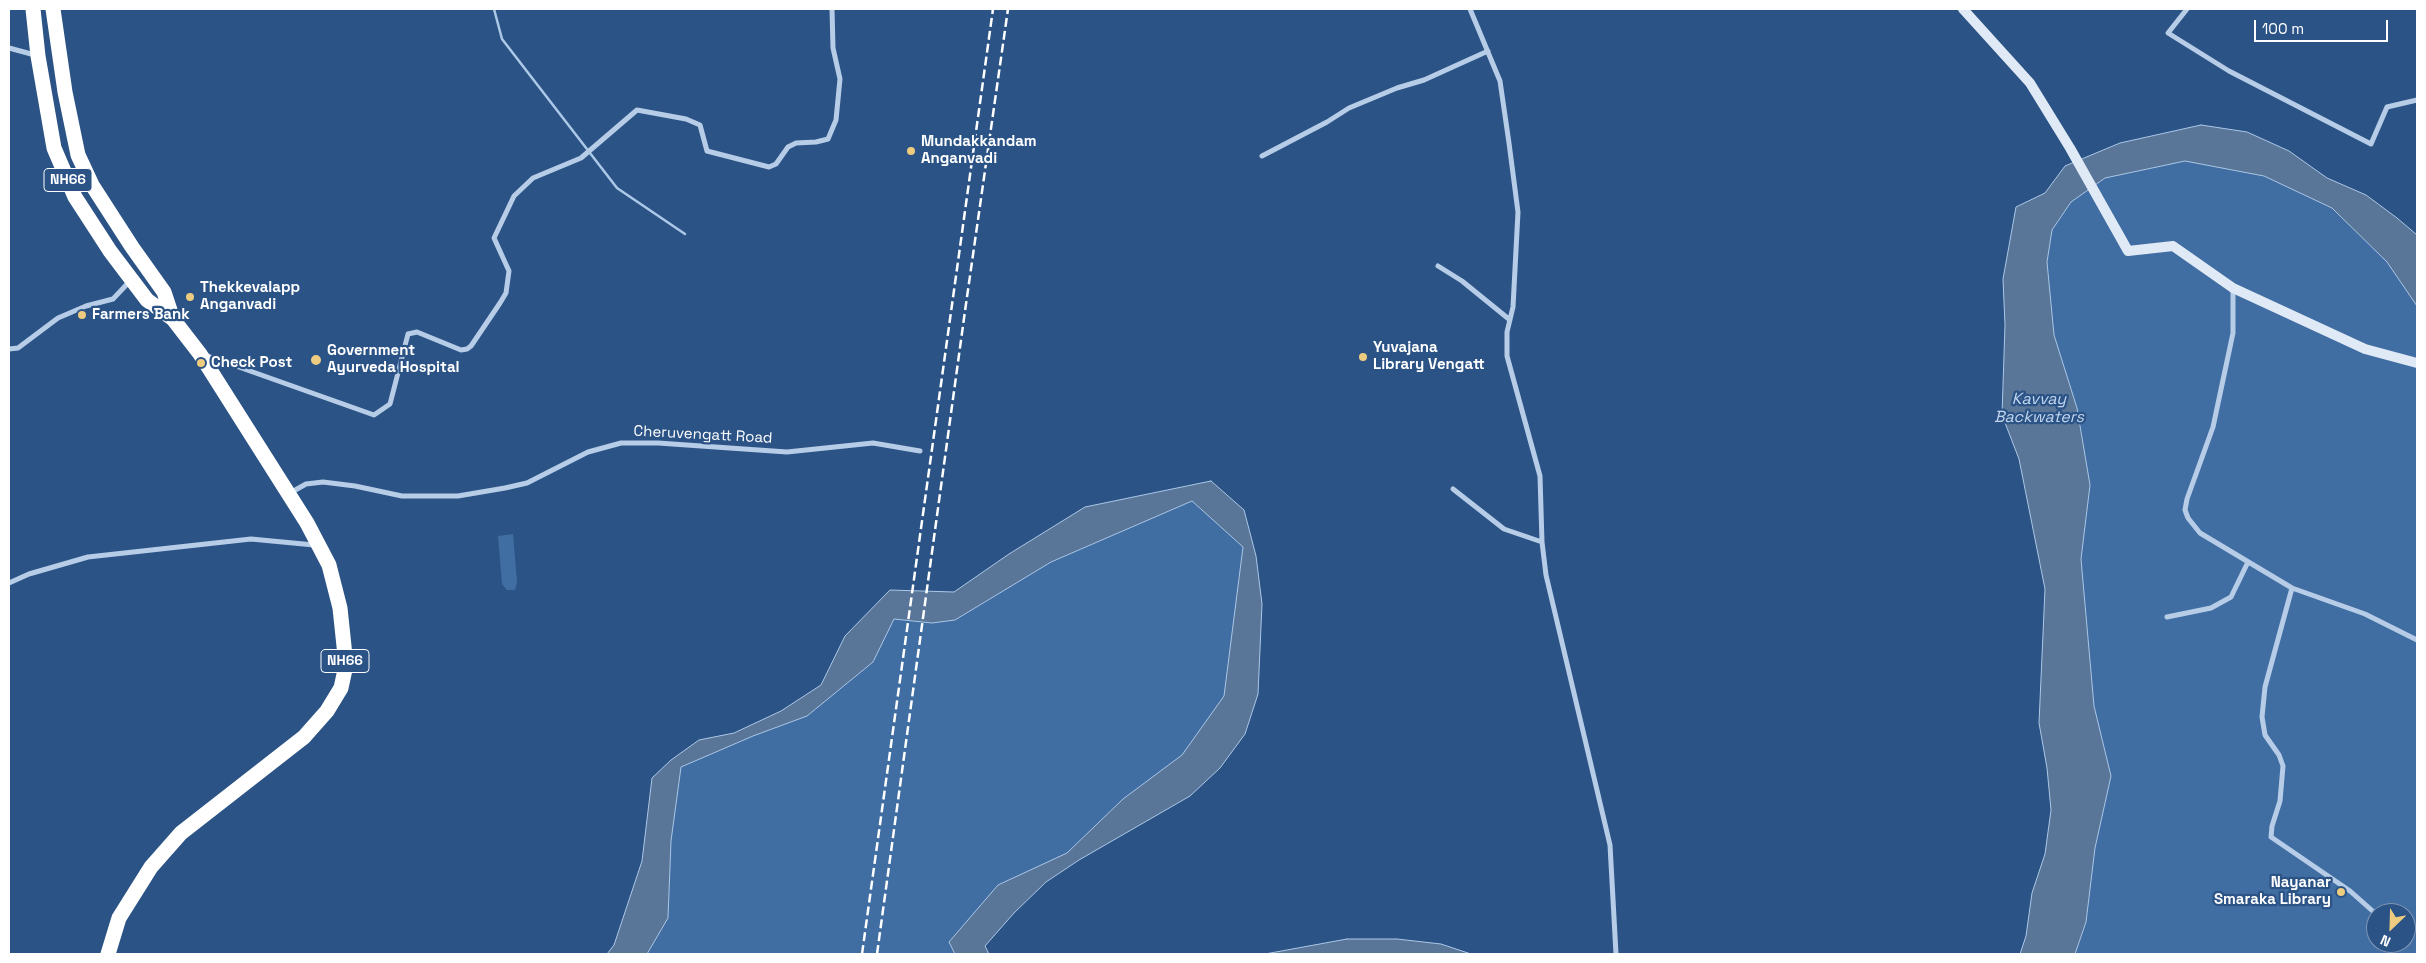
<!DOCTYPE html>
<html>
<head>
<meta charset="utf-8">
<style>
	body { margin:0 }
	#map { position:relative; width:2426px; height:963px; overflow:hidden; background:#2b5386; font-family:"Space Grotesk",sans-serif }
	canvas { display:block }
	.frame { position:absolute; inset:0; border:10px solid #fff; pointer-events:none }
	.north { position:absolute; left:2366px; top:903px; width:50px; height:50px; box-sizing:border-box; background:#2b5386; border:1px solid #8098b6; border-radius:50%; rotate:204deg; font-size:14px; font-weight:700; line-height:20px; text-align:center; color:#fff }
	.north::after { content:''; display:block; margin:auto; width:18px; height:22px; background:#edcc7f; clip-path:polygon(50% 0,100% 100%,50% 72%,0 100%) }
	.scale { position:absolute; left:2254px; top:20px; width:134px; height:22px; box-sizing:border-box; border:2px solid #fff; border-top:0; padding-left:6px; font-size:15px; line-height:18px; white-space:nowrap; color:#fff; -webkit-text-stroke:4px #2b5386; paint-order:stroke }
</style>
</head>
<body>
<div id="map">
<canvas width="2426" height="963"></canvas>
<div class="frame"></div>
<div class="north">N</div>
<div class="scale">100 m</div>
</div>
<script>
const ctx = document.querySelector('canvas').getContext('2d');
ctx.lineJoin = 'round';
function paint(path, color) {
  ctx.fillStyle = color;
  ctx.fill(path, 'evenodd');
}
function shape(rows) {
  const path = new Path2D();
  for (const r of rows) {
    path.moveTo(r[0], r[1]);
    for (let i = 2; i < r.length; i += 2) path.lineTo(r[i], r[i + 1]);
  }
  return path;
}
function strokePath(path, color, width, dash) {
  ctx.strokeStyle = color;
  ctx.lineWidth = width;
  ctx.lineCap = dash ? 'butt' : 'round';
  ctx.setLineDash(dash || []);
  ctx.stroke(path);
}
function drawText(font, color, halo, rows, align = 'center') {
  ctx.font = font + ' "Space Grotesk",sans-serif';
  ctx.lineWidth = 4.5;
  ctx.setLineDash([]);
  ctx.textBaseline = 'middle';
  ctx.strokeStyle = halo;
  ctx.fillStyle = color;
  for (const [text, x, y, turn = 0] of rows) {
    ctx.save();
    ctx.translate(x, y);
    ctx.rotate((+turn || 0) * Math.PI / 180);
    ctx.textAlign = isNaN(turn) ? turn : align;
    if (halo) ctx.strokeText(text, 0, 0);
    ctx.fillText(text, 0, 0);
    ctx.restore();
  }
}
paint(shape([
	[2185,161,2264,176,2332,208,2387,262,2417,306,2417,954,2075,954,2086,922,2095,848,2111,776,2094,706,2081,559,2090,485,2077,408,2054,335,2047,262,2052,230,2071,202,2105,178],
	[2376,913,2406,913,2406,943,2376,943],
	[1192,501,1243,547,1224,696,1182,755,1123,799,1067,853,998,885,949,942,955,954,647,954,668,918,671,841,681,767,753,736,807,716,873,662,894,619,932,623,955,620,1051,562],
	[513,534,517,582,515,590,507,590,502,584,498,536]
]), '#406da2');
const water = shape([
	[2201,125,2247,132,2289,151,2327,178,2366,195,2397,218,2417,235,2417,306,2387,262,2332,208,2264,176,2185,161,2105,178,2071,202,2052,230,2047,262,2054,335,2077,408,2090,485,2081,559,2094,706,2111,776,2095,848,2086,922,2075,954,2020,954,2026,936,2032,893,2045,854,2051,810,2047,768,2039,723,2045,589,2019,459,2002,415,2005,325,2003,279,2016,207,2045,193,2065,166,2120,143,2201,125],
	[1211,481,1244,510,1256,556,1262,604,1258,694,1245,734,1220,768,1190,796,1079,860,1046,882,1014,913,985,946,989,954,955,954,949,942,998,885,1067,853,1123,799,1182,755,1224,696,1243,547,1192,501,1051,562,955,620,932,623,894,619,873,662,807,716,753,736,681,767,671,841,668,918,647,954,607,954,614,945,642,861,652,778,671,760,699,740,734,733,781,711,821,685,845,636,890,590,954,592,1009,554,1085,507,1211,481],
	[1347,939,1397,939,1441,944,1471,954,1265,954,1347,939]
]);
paint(water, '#597598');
strokePath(water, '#acc8e7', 1);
strokePath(shape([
	[494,9,502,39,617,188,685,234]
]), '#acc8e7', 2.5);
strokePath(shape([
	[1470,9,1500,81,1509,143,1518,212,1513,307,1507,332,1507,356,1540,476,1542,542],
	[2187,9,2168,33,2229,71,2371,144,2387,107,2417,100],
	[9,48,35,55],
	[1262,156,1327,122,1349,108,1397,88,1424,80,1488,51],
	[1438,266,1462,281,1510,320],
	[2233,289,2233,333,2213,427,2187,499,2185,510,2188,518,2200,533,2292,588,2265,687,2262,717,2265,735,2279,755,2283,766,2280,801,2272,826,2271,837,2350,891,2376,914],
	[9,349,18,348,58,318,86,306,113,299,130,281],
	[205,355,374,415,390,404,408,334,417,332,461,350,467,349,471,346,500,303,506,293,509,271,494,238,514,196,533,178,581,158,637,110,686,119,700,125,707,151,769,167,776,164,788,147,796,143,816,142,828,139,836,120,840,79,833,48,832,9],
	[1453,489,1504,529,1542,542,1546,575,1610,845,1616,954],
	[290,493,306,484,323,482,355,486,402,496,458,496,505,488,527,483,588,452,621,443,658,443,787,452,873,443,920,451],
	[9,583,29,574,88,557,251,539,314,545],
	[2292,588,2365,614,2417,640],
	[2167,617,2211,608,2231,597,2248,562],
	[2406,927,2417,928]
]), '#b7cde7', 5);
strokePath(shape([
	[1963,9,2030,83,2070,148,2128,251,2173,246,2233,288,2365,349,2417,363]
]), '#e0eaf7', 10);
strokePath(shape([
	[33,9,38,56,54,148,75,197,110,251,147,300,173,319,200,354,307,523,329,565,340,608,346,665,341,688,327,711,304,737,181,833,151,867,119,918,108,954],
	[53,9,65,92,78,155,92,185,132,247,164,292,173,319]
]), '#fff', 15);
strokePath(shape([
	[862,954,993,9],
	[877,954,965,311,1008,9]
]), '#fff', 2.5, [9, 4]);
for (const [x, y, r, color] of [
	[911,151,5,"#edcc7f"],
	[190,297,5,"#edcc7f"],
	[82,315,5,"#edcc7f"],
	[1363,357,5,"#edcc7f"],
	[316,360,6,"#edcc7f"],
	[201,363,5,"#edcc7f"],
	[2341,892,5,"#edcc7f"]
]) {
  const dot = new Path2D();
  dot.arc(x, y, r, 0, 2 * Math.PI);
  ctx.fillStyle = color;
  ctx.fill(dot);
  strokePath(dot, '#2b5386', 2);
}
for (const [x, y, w] of [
	[68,180,48],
	[345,661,48]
]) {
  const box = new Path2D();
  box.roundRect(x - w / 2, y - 11.5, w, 23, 4);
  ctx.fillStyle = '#2b5386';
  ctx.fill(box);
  strokePath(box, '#fff', 1);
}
drawText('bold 14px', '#fff', null, [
	["NH66",68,180],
	["NH66",345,661]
]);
drawText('bold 15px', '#fff', '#2b5386', [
	["Mundakkandam",921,142],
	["Anganvadi",921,159],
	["Thekkevalapp",200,288],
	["Anganvadi",200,305],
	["Farmers Bank",92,315],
	["Yuvajana",1373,348],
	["Library Vengatt",1373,365],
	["Government",327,351],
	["Ayurveda Hospital",327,368],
	["Check Post",211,363],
	["Nayanar",2331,883,"right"],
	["Smaraka Library",2331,900,"right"]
], 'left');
drawText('15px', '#fff', '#2b5386', [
	["Cheruvengatt Road",703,435,3]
]);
drawText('italic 16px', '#c2d7ef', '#2b5386', [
	["Kavvay",2039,400],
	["Backwaters",2039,418]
]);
</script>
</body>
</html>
